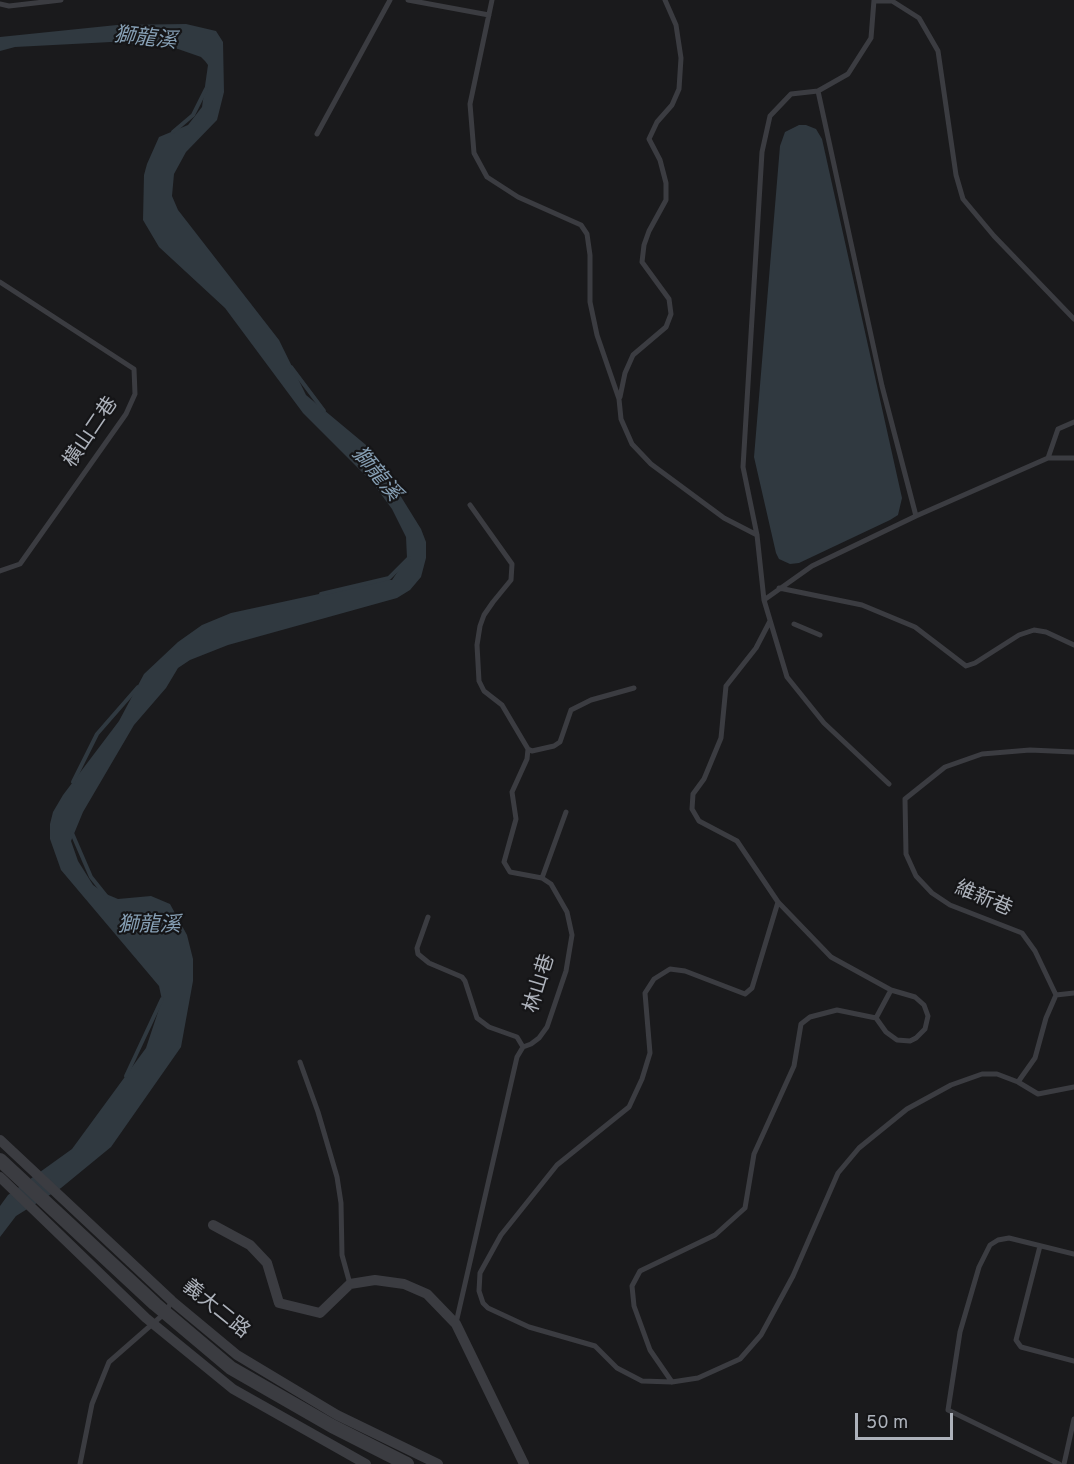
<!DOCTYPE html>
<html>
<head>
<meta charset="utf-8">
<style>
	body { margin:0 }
	#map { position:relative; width:1074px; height:1464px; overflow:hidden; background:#1a1a1c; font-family:Overpass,sans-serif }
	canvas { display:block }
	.scale { position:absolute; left:855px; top:1413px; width:98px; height:27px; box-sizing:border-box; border:3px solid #adb2bb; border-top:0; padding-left:8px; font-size:18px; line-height:21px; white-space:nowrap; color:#adb2bb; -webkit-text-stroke:4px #151517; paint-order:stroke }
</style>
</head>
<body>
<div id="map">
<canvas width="1074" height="1464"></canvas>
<div class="scale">50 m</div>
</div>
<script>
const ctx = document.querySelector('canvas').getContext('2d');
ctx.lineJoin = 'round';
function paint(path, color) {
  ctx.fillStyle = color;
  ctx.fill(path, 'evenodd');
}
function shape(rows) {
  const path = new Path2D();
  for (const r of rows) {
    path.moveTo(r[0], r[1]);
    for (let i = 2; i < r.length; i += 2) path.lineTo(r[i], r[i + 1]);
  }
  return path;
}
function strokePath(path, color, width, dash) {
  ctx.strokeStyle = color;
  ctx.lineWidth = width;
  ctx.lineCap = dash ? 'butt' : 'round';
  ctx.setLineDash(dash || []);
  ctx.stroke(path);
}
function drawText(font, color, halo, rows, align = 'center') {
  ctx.font = font + ' Overpass,"Noto Sans TC",sans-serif';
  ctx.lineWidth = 4.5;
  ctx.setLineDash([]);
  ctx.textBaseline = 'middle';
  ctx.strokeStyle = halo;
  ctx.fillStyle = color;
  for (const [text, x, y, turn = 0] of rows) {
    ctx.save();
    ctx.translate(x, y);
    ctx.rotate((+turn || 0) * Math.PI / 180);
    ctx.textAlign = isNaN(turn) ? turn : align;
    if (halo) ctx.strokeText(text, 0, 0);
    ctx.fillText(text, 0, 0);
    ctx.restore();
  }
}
paint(shape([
	[186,24,216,31,223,42,224,92,217,120,186,152,174,174,172,196,178,210,279,340,306,395,372,450,421,529,426,542,426,558,421,577,410,590,397,598,228,645,190,660,178,668,166,688,134,725,83,812,71,841,78,861,93,885,106,894,118,899,151,896,170,904,187,935,193,959,193,981,181,1047,111,1147,61,1188,16,1216,0,1237,0,1206,8,1195,72,1149,146,1048,162,1000,159,986,61,870,50,839,50,824,53,812,63,795,119,721,144,674,178,642,202,625,231,613,384,580,392,580,407,558,406,537,392,509,372,482,303,413,225,308,159,247,143,220,144,175,147,164,159,137,188,125,202,107,208,65,205,61,201,57,178,49,111,42,15,47,0,51,0,37,117,25],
	[799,125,806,125,816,129,822,139,902,498,898,515,890,520,799,563,790,564,779,559,776,553,754,457,780,146,785,132]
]), '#303940');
strokePath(shape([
	[173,132,193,115,206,89],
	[291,367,324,411],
	[321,594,389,578,409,558],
	[73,782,97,734,138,687],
	[72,833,91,877,107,897],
	[126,1076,162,999]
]), '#303940', 4);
strokePath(shape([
	[408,0,489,15],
	[492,0,470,104,474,153,487,177,518,197,581,225,587,234,590,255,590,302,597,335,619,399,621,419,632,444,651,464,724,518,757,535],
	[874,0,871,38,848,74,818,91,791,94,770,116,762,152,743,467,757,535,764,600,787,677,824,723,889,784],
	[875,1,892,1,919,18,938,51,956,175,963,199,994,236,1074,319],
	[0,4,9,6,61,0],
	[818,91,882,386,916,516],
	[317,134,390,0],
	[0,282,134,369,135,394,126,414,20,564,0,571],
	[620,397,625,373,633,355,666,327,671,314,669,299,642,262,644,245,649,231,666,200,666,183,660,160,649,139,657,122,672,105,679,89,681,58,676,25,665,0],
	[1048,458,1058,429,1074,422],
	[470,505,512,564,511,580,493,602,484,615,480,626,477,645,479,681,484,691,502,705,528,749,532,751,554,746,560,742,571,710,591,700,634,688],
	[779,588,862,605,915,627,966,666,975,663,1019,635,1034,630,1046,632,1074,645],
	[764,600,812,566,916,516,1048,458,1074,458],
	[794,624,820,635],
	[542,878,566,812],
	[778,902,752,988,745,994,685,971,670,969,654,979,645,993,650,1053,642,1079,629,1107,557,1165,501,1235,480,1273,479,1291,483,1303,488,1308,529,1327,595,1346,617,1368,642,1381,672,1382,698,1378,740,1359,761,1335,793,1276,838,1173,859,1148,907,1109,951,1085,982,1074,997,1074,1018,1082,1038,1094,1074,1087],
	[428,917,417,948,418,954,429,963,462,977,465,981,477,1018,489,1027,517,1037,523,1047],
	[1056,995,1035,951,1022,933,950,905,932,893,916,876,906,854,905,799,945,767,982,754,1030,750,1074,752],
	[876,1018,886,1032,897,1040,910,1041,916,1038,925,1029,928,1016,924,1005,915,997,891,990],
	[300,1062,318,1112,337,1177,341,1203,342,1255,350,1284],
	[1018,1082,1035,1058,1046,1018,1056,995,1074,993],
	[1040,1246,1016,1340,1021,1347,1074,1361],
	[456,1323,517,1057,523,1047,531,1044,539,1038,547,1027,566,971,572,935,567,912,551,884,542,878,510,872,504,862,516,819,512,792,527,759,528,749],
	[672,1382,650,1350,634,1306,632,1286,640,1271,715,1235,745,1208,754,1154,794,1066,801,1024,810,1017,837,1010,876,1018,891,990,831,957,778,902,737,841,699,821,692,809,693,794,704,779,721,738,726,686,756,648,770,621],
	[80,1464,92,1404,109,1362,165,1313,172,1301],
	[1059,1464,948,1410,960,1332,979,1267,990,1245,998,1240,1009,1238,1074,1254],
	[1064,1464,1074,1419]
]), '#3b3c41', 5);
strokePath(shape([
	[0,1140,172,1301,237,1355,337,1415,438,1464],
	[0,1177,146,1318,233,1389,366,1464],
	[213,1225,250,1245,267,1263,279,1303,320,1313,350,1284,375,1280,404,1284,427,1294,456,1324,524,1464]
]), '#3b3c41', 10);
strokePath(shape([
	[0,1160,155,1304,231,1368,332,1426,407,1464]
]), '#3b3c41', 14);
drawText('20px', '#adb2bb', '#151517', [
	["橫山二巷",92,433,-56],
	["維新巷",983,900,23],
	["林山巷",541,984,-73],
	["義大二路",215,1310,39]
]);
drawText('italic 21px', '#869fb4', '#151517', [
	["獅龍溪",145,40,6],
	["獅龍溪",375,475,50],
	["獅龍溪",149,927]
]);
</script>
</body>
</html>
